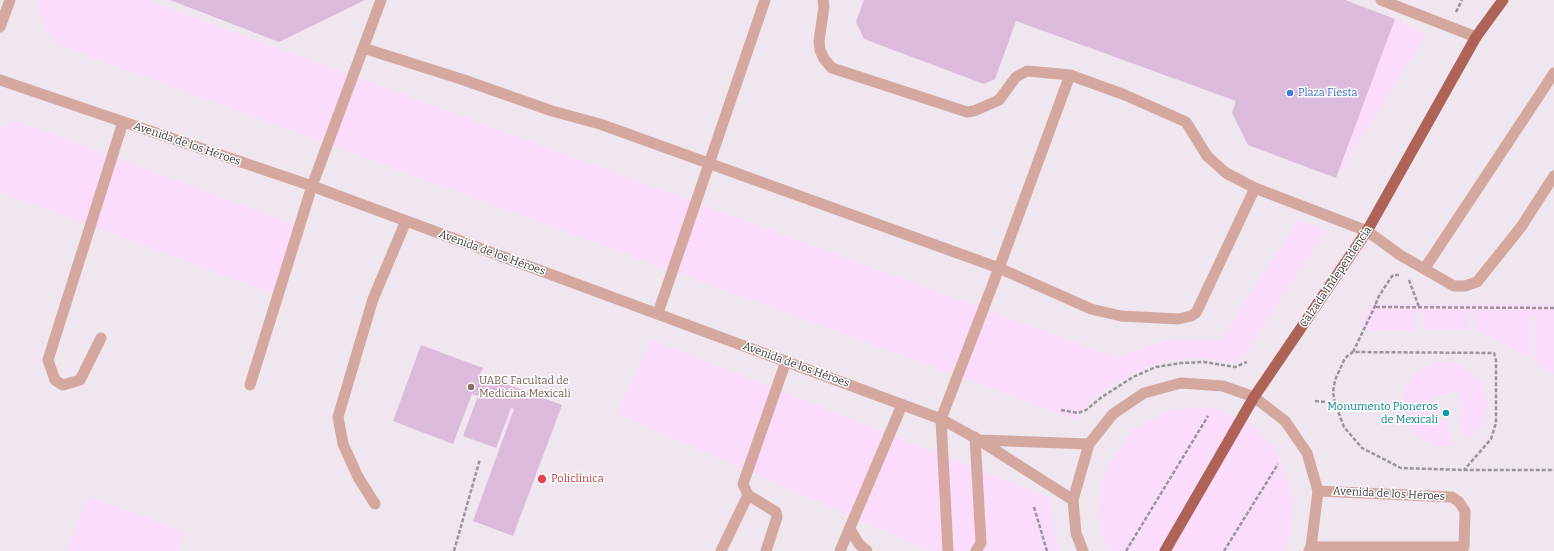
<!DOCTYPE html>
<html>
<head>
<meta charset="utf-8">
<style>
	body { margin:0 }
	canvas { display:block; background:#f9f5f9 }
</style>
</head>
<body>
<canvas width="1554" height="551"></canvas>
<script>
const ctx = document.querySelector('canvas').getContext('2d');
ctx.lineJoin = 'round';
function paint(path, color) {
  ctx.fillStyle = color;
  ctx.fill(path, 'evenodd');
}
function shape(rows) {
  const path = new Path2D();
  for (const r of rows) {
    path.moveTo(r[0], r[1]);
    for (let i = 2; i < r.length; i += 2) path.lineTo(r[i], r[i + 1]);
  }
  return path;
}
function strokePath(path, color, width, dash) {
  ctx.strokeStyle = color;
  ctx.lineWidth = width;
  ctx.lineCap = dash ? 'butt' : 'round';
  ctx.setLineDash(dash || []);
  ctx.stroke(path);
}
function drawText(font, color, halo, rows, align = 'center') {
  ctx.font = font + ' Bitter,serif';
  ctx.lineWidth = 3;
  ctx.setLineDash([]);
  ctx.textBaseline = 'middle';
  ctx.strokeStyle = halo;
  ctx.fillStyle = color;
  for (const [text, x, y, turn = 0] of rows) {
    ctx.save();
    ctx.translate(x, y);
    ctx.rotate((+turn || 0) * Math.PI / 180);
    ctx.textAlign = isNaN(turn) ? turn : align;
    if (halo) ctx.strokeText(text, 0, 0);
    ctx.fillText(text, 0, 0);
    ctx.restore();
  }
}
paint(shape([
	[0,0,1554,0,1554,551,0,551]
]), '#f0e6f0');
paint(shape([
	[38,0,147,0,1114,357,1168,340,1221,340,1298,220,1326,230,1239,363,1199,358,1170,360,1141,369,1110,386,1092,399,1075,419,62,46,48,33,39,13],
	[1395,19,1426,35,1336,178],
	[20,122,295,225,275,294,0,192,0,126],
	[1371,304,1554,305,1554,375,1535,364,1537,317,1532,317,1530,358,1475,329,1474,312,1468,313,1468,329,1423,329,1423,312,1414,312,1414,331,1367,331,1358,326],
	[652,340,1050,498,1055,537,1059,551,931,551,616,413],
	[1447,362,1460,365,1472,372,1480,382,1486,394,1487,408,1484,421,1476,432,1466,441,1458,415,1464,413,1457,391,1433,398,1440,420,1445,419,1454,446,1439,446,1426,442,1414,433,1406,421,1402,407,1404,393,1410,379,1421,369,1434,363],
	[1204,407,1220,410,1251,424,1278,452,1294,499,1291,533,1284,551,1111,551,1104,540,1099,518,1101,484,1107,466,1133,430,1167,411],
	[88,497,184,531,178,551,66,551]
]), '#fcdcfd');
paint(shape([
	[170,0,365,0,279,42],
	[864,0,1345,0,1395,19,1336,178,1248,145,1232,113,1236,101,1016,21,995,79,984,84,864,39,856,22],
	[421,345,483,368,480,374,562,405,513,536,473,521,514,409,511,408,496,448,463,436,478,396,472,394,453,444,393,421]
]), '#dbbadc');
strokePath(shape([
	[1456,12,1462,0],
	[1399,275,1393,275,1390,279,1379,296,1376,303,1377,307,1554,308],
	[1409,280,1419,307],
	[1353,352,1376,304],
	[1315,401,1335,403,1344,427,1362,448,1401,468,1464,470,1554,470],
	[1335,403,1333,392,1335,380,1345,358,1353,352,1494,353,1496,360,1496,423,1491,439,1464,470],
	[1061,410,1078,413,1086,410,1102,397,1133,377,1156,367,1181,363,1204,362,1235,367,1247,362],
	[1034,507,1047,551],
	[454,551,480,459],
	[1126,551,1208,416],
	[1224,551,1278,464]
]), '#989698', 2.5, [4, 2]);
strokePath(shape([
	[823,0,824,7,819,41,820,50,824,59,832,68,967,112,974,111,999,100,1016,77,1027,71,1070,75,1125,95,1186,122,1207,156,1226,173,1255,188,1367,231,1400,255,1454,286,1465,286,1477,282,1521,227,1554,176],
	[363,48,461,79,552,111,600,124,999,268,1091,309,1121,316,1178,319,1191,316,1196,313,1255,188],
	[1425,268,1554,73],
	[658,313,765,0],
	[101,338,80,380,63,385,55,380,48,360,123,122],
	[250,385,312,186,381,0],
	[975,437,981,543,976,551],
	[375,504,358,477,343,444,338,417,373,299,406,221],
	[850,529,859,544,867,551],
	[1311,547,1464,547,1465,511,1459,502,1452,497,1318,491],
	[721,551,748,495],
	[766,551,777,517,776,512,748,495,743,484,786,361],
	[840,551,902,405],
	[948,551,941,419,999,268,1070,75]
]), '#d4a79f', 11);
strokePath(shape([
	[1381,0,1476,37],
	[0,27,10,0],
	[0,80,312,186,941,419,979,440,1073,500],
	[980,440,1089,444],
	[1083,551,1076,533,1073,500,1089,444,1113,414,1144,393,1181,383,1223,386,1254,397,1285,421,1307,453,1318,491,1311,547,1309,551]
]), '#d4a79f', 11);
strokePath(shape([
	[1165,551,1254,397,1367,231,1476,37,1503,0]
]), '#af6356', 11);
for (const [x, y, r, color] of [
	[1290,93,4,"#3f7fe0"],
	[471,387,4,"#8d6e63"],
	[1446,413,4,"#0f9aa8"],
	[542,479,5,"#e0444e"]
]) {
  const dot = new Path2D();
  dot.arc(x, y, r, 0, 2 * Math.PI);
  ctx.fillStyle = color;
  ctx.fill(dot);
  strokePath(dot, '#fff', 1.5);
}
drawText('11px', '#366cbe', '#fff', [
	["Plaza Fiesta",1298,93]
], 'left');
drawText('11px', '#3b3a3b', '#fff', [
	["Avenida de los Héroes",187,144,19],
	["Avenida de los Héroes",492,253,20],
	["Calzada Independencia",1336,277,-56],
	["Avenida de los Héroes",796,365,20],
	["Avenida de los Héroes",1389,494,3]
]);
drawText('11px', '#785e54', '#fff', [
	["UABC Facultad de",479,381],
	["Medicina Mexicali",479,394]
], 'left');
drawText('11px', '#0d838f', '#fff', [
	["Monumento Pioneros",1438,407],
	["de Mexicali",1438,420]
], 'right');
drawText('11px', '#be3a42', '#fff', [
	["Policlínica",551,479]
], 'left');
</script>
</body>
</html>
